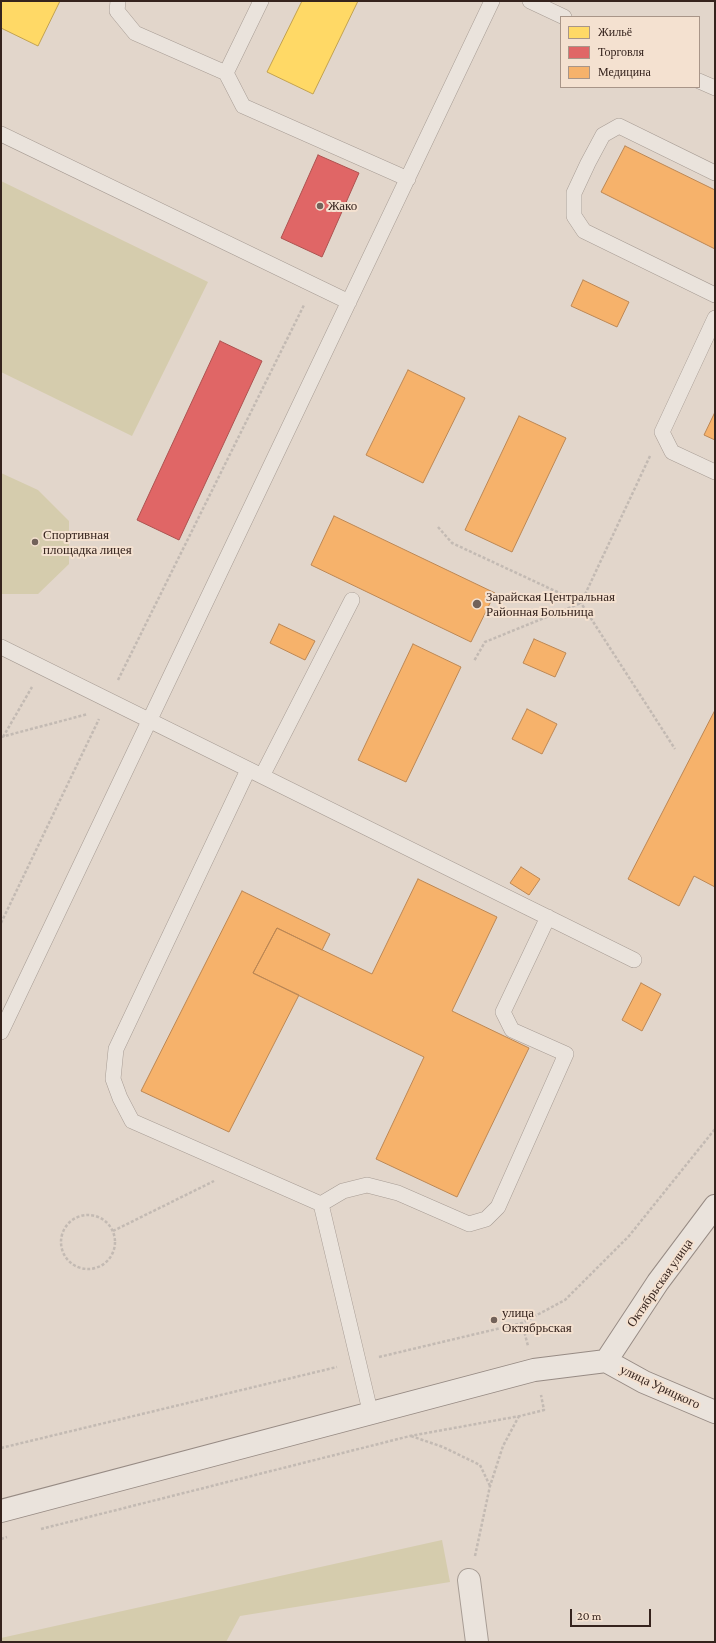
<!DOCTYPE html>
<html>
<head>
<meta charset="utf-8">
<style>
	body { margin:0 }
	#map { position:relative; width:716px; height:1643px; overflow:hidden; background:#e2d6cb; font-family:"Crimson Pro",serif }
	canvas { display:block }
	.frame { position:absolute; inset:0; border:2px solid #35231d; pointer-events:none }
	.legend { position:absolute; left:560px; top:16px; width:140px; height:72px; box-sizing:border-box; background:#f4e1d0; border:1px solid #a89588; margin:0; padding:5px 7px; list-style:none; font-size:12px; color:#35231d }
	.legend li { display:flex; align-items:center; gap:8px; height:20px }
	.legend b { width:20px; border:1px solid #a89588 }
	.scale { position:absolute; left:570px; top:1609px; width:81px; height:18px; box-sizing:border-box; border:2px solid #35231d; border-top:0; padding-left:5px; font-size:12px; line-height:14px; white-space:nowrap; color:#35231d; -webkit-text-stroke:3px #f4e1d0; paint-order:stroke }
</style>
</head>
<body>
<div id="map">
<canvas width="716" height="1643"></canvas>
<div class="frame"></div>
<ul class="legend">
<li><b style="height:11px;background:#ffd966"></b>Жильё</li>
<li><b style="height:11px;background:#e06666"></b>Торговля</li>
<li><b style="height:11px;background:#f6b26b"></b>Медицина</li>
</ul>
<div class="scale">20 m</div>
</div>
<script>
const ctx = document.querySelector('canvas').getContext('2d');
ctx.lineJoin = 'round';
function paint(path, color) {
  ctx.fillStyle = color;
  ctx.fill(path, 'evenodd');
}
function shape(rows) {
  const path = new Path2D();
  for (const r of rows) {
    if (r.length === 3) {
      path.moveTo(r[0] + r[2], r[1]);
      path.arc(r[0], r[1], r[2], 0, 2 * Math.PI);
      continue;
    }
    path.moveTo(r[0], r[1]);
    for (let i = 2; i < r.length; i += 2) path.lineTo(r[i], r[i + 1]);
  }
  return path;
}
function strokePath(path, color, width, dash) {
  ctx.strokeStyle = color;
  ctx.lineWidth = width;
  ctx.lineCap = dash ? 'butt' : 'round';
  ctx.setLineDash(dash || []);
  ctx.stroke(path);
}
function drawText(font, color, halo, rows, align = 'center') {
  ctx.font = font + ' "Crimson Pro",serif';
  ctx.lineWidth = 4;
  ctx.setLineDash([]);
  ctx.textBaseline = 'middle';
  ctx.strokeStyle = halo;
  ctx.fillStyle = color;
  for (const [text, x, y, turn = 0] of rows) {
    ctx.save();
    ctx.translate(x, y);
    ctx.rotate((+turn || 0) * Math.PI / 180);
    ctx.textAlign = isNaN(turn) ? turn : align;
    if (halo) ctx.strokeText(text, 0, 0);
    ctx.fillText(text, 0, 0);
    ctx.restore();
  }
}
paint(shape([
	[1,181,208,282,132,436,1,372],
	[1,473,38,490,69,521,69,564,38,594,1,594],
	[442,1540,450,1582,240,1616,226,1642,1,1642,1,1638]
]), '#d5ccad');
const homes = shape([
	[1,1,60,1,38,46,1,28,1,1],
	[302,1,358,1,313,94,267,72,302,1]
]);
paint(homes, '#ffd966');
strokePath(homes, '#c2a250', 1);
const shops = shape([
	[318,155,359,173,322,257,281,238,318,155],
	[220,341,262,361,179,540,137,520,220,341]
]);
paint(shops, '#e06666');
strokePath(shops, '#ad5250', 1);
const health = shape([
	[625,146,715,190,715,249,601,192,625,146],
	[583,280,629,302,617,327,571,306,583,280],
	[408,370,465,398,423,483,366,455,408,370],
	[715,412,715,440,704,435,715,412],
	[519,416,566,438,512,552,465,530,519,416],
	[334,516,495,593,471,642,311,565,334,516],
	[279,624,315,641,305,660,270,643,279,624],
	[534,639,566,653,555,677,523,663,534,639],
	[413,644,461,667,406,782,358,760,413,644],
	[527,709,557,724,542,754,512,739,527,709],
	[715,710,715,887,694,876,679,906,628,879,715,710],
	[521,867,540,879,529,895,510,883,521,867],
	[418,879,497,917,452,1011,529,1048,457,1197,376,1159,424,1057,253,973,277,928,372,974,418,879],
	[242,891,330,934,322,950,277,928,253,973,299,995,229,1132,141,1091,242,891],
	[641,983,661,994,642,1031,622,1020,641,983]
]);
paint(health, '#f6b26b');
strokePath(health, '#bc8754', 1);
const service = shape([
	[118,1,117,11,135,33,226,73,261,1],
	[530,1,564,17],
	[226,73,243,106,408,179],
	[699,81,715,88],
	[1,134,349,302],
	[715,173,619,126,603,135,588,163,574,193,574,216,584,231,715,295],
	[715,318,662,432,672,452,715,472],
	[1,647,634,960],
	[248,770,116,1049,113,1079,120,1098,132,1121,321,1204,371,1415],
	[262,776,352,600],
	[1,1032,492,1],
	[321,1204,343,1191,367,1185,398,1193,469,1224,486,1219,498,1207,566,1054,512,1030,503,1012,548,917]
]);
const minor = shape([
	[469,1580,477,1642]
]);
const secondary = shape([
	[606,1361,658,1282,715,1206],
	[606,1361,644,1382,715,1412],
	[1,1511,534,1370,606,1361]
]);
strokePath(service, '#a79c94', 16);
strokePath(minor, '#a79c94', 24);
strokePath(secondary, '#978b84', 24);
strokePath(shape([
	[650,456,581,603,675,749],
	[438,527,452,543,581,603,485,642,474,661],
	[118,680,304,305],
	[1,737,88,714],
	[3,737,32,687],
	[1,923,99,719],
	[88,1242,27],
	[113,1231,214,1181],
	[522,1323,528,1346],
	[379,1357,522,1323,565,1300,629,1236,715,1129],
	[411,1436,443,1447,480,1465,490,1486],
	[1,1448,337,1367],
	[41,1529,410,1436,520,1416,544,1410,541,1395],
	[1,1539,7,1537],
	[475,1556,490,1486,503,1446,519,1416]
]), '#c3bab3', 2.5, [3, 2]);
strokePath(service, '#eae3dc', 15);
strokePath(minor, '#eae3dc', 22);
strokePath(secondary, '#eae3dc', 22);
for (const [x, y, r, color] of [
	[320,206,4,"#72625a"],
	[35,542,4,"#72625a"],
	[477,604,5,"#72625a"],
	[494,1320,4,"#72625a"]
]) {
  const dot = new Path2D();
  dot.arc(x, y, r, 0, 2 * Math.PI);
  ctx.fillStyle = color;
  ctx.fill(dot);
  strokePath(dot, '#f4e1d0', 1.5);
}
drawText('13px', '#35231d', '#f4e1d0', [
	["Жако",328,206],
	["Спортивная",43,535],
	["площадка лицея",43,550],
	["Зарайская Центральная",486,597],
	["Районная Больница",486,612],
	["улица",502,1313],
	["Октябрьская",502,1328]
], 'left');
drawText('13px', '#35231d', '#f4e1d0', [
	["Октябрьская улица",660,1283,-55],
	["улица Урицкого",660,1387,25]
]);
</script>
</body>
</html>
